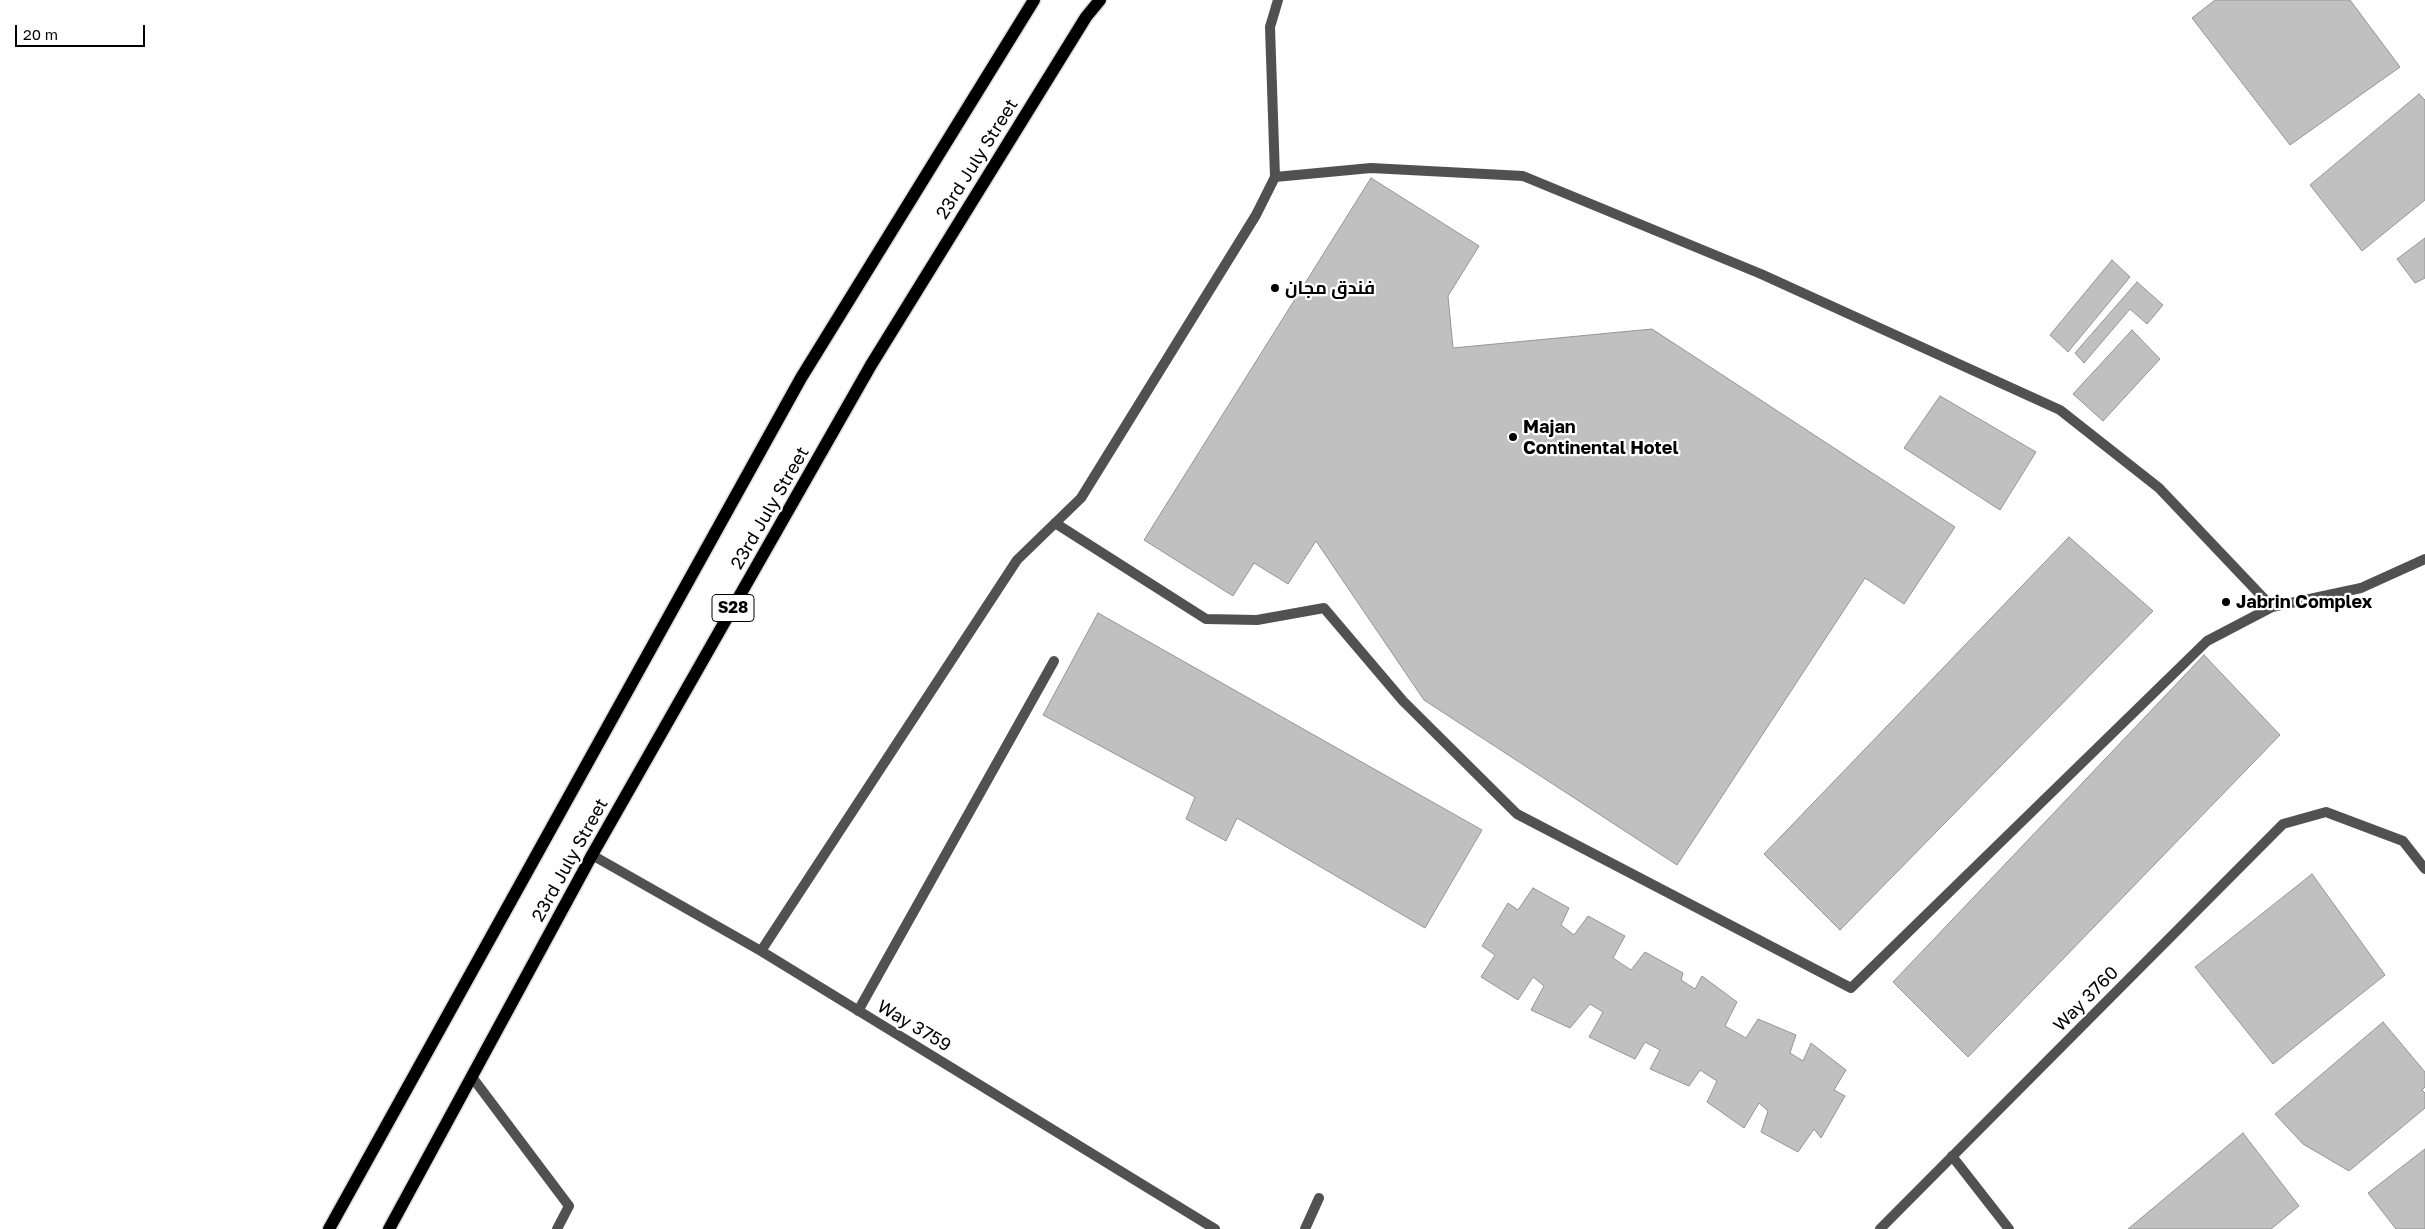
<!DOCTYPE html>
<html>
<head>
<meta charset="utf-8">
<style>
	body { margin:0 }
	#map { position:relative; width:2425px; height:1229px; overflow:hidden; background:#fff; font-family:"Golos Text",sans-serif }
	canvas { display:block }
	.scale { position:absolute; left:15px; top:25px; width:130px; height:22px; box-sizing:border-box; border:2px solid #000; border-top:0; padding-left:6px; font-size:15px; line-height:18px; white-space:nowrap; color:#000; -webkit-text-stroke:4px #fff; paint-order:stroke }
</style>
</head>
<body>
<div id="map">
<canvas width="2425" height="1229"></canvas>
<div class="scale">20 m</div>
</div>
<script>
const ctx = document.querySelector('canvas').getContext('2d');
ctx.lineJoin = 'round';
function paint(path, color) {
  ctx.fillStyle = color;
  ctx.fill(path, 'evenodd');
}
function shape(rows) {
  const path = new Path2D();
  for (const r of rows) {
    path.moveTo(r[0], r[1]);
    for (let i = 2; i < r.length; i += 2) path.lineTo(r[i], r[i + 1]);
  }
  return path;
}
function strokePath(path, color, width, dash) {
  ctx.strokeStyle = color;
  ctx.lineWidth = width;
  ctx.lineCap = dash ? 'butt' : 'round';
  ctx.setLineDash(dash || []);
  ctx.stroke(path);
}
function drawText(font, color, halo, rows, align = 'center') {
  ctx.font = font + ' "Golos Text",Cairo,sans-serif';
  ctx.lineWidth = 4.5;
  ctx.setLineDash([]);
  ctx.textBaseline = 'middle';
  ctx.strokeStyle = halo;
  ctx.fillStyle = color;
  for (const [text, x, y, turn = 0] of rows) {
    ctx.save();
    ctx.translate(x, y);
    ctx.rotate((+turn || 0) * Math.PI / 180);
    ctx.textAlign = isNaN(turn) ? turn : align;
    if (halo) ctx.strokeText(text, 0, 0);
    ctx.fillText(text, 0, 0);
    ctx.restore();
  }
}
const building = shape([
	[2215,0,2350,0,2400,67,2290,145,2192,18,2215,0],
	[2419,94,2425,100,2425,200,2362,251,2310,185,2419,94],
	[1371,178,1479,246,1448,296,1453,348,1652,329,1955,527,1904,604,1865,578,1677,865,1424,700,1316,541,1288,584,1254,563,1233,596,1144,540,1371,178],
	[2425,238,2425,278,2415,283,2397,259,2425,238],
	[2112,260,2130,277,2068,352,2050,335,2112,260],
	[2137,282,2163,305,2147,324,2130,309,2084,363,2075,353,2137,282],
	[2132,330,2160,359,2103,421,2073,394,2132,330],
	[1940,396,2036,452,2000,510,1904,448,1940,396],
	[2069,537,2153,611,1840,930,1764,854,2069,537],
	[1098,613,1482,830,1425,928,1237,818,1226,841,1186,819,1195,797,1043,715,1098,613],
	[2204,655,2280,735,1968,1057,1893,982,2204,655],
	[2312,874,2385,975,2273,1064,2195,967,2312,874],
	[1533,888,1569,908,1561,925,1574,935,1588,916,1625,936,1613,958,1631,970,1645,952,1683,973,1681,980,1695,989,1702,976,1737,1002,1725,1026,1746,1038,1758,1019,1796,1035,1790,1053,1803,1061,1811,1043,1846,1070,1834,1090,1845,1096,1821,1138,1814,1129,1798,1152,1761,1132,1768,1111,1759,1103,1744,1128,1707,1102,1717,1081,1700,1070,1689,1086,1650,1069,1660,1050,1645,1042,1635,1059,1589,1037,1603,1012,1590,1004,1570,1028,1531,1010,1544,986,1533,977,1518,1000,1481,977,1495,955,1482,946,1508,903,1518,910,1533,888],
	[2383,1022,2425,1072,2425,1087,2422,1090,2425,1093,2425,1108,2349,1171,2303,1144,2275,1114,2383,1022],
	[2243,1133,2299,1206,2271,1229,2128,1229,2243,1133],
	[2425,1149,2425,1229,2396,1229,2368,1193,2425,1149]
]);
paint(building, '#c0c0c0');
strokePath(building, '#959595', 1);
const primary = shape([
	[329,1229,801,378,1034,0],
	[389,1229,592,855,871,365,1086,17,1100,0]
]);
strokePath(primary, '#dbdbdb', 15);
strokePath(shape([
	[472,1077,569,1206,557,1229],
	[1305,1229,1319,1198]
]), '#515151', 10);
strokePath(shape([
	[1275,177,1371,168,1523,176,1761,274,2060,410,2159,488,2272,607],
	[1055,523,1206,619,1257,620,1324,608,1403,701,1517,814,1851,988,2207,641,2272,607,2361,588,2425,559],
	[592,855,761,951,1215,1229],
	[761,951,1017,560,1081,498,1256,215,1275,177,1270,27,1278,0],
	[858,1011,1054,661],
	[1952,1156,2009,1229],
	[1880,1229,2283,824,2326,812,2403,841,2425,869]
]), '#515151', 10);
strokePath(primary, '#000', 12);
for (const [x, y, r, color] of [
	[1275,288,5,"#000"],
	[1513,437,5,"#000"],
	[2226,602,5,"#000"]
]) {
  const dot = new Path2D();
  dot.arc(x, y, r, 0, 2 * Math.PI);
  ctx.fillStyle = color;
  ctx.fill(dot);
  strokePath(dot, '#fff', 2);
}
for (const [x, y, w] of [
	[733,608,42]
]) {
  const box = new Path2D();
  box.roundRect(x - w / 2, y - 13.5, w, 27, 4);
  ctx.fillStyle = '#fff';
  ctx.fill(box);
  strokePath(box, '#000', 1);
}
drawText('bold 16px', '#000', null, [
	["S28",733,608]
]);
drawText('18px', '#000', '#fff', [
	["23rd July Street",977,159,-58],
	["23rd July Street",770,508,-60],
	["23rd July Street",570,860,-61],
	["Way 3760",2086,999,-45],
	["Way 3759",914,1026,31]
]);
drawText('bold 18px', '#000', '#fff', [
	["فندق مجان",1285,288],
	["Majan",1523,427],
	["Continental Hotel",1523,448],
	["Jabrin Complex",2236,602]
], 'left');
</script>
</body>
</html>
